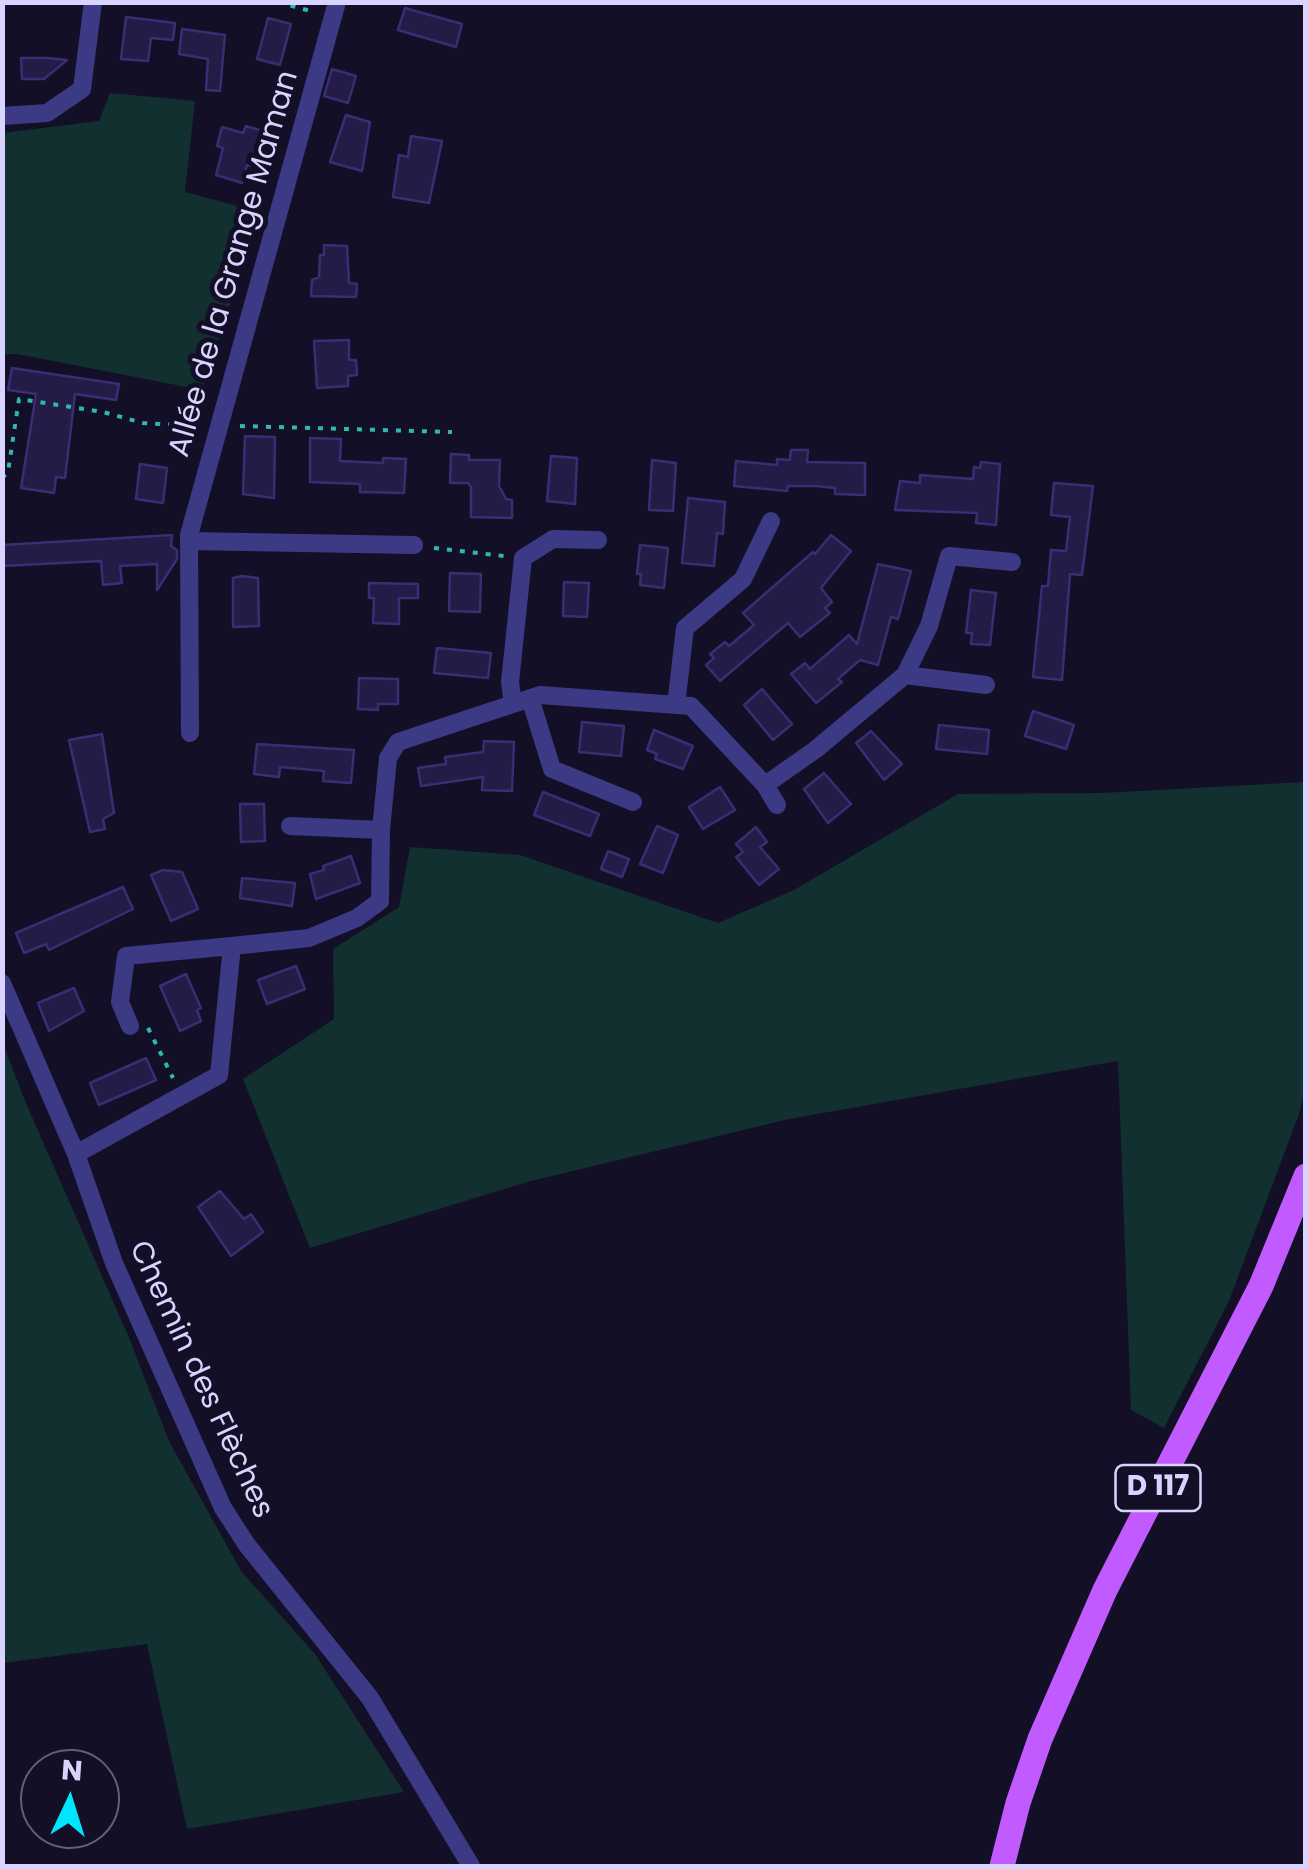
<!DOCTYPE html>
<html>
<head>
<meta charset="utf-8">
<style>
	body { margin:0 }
	#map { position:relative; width:1308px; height:1869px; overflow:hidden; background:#130f26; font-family:Poppins,sans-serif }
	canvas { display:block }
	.frame { position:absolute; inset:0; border:5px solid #d9d4ff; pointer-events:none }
	.north { position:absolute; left:20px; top:1749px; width:100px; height:100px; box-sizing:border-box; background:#130f26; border:2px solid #625e7d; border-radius:50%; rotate:4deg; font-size:28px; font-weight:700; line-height:40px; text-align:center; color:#d9d4ff }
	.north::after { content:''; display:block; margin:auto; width:35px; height:45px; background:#00e5ff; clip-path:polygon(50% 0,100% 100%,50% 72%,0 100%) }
</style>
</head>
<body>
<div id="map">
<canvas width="1308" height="1869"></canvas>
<div class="frame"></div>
<div class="north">N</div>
</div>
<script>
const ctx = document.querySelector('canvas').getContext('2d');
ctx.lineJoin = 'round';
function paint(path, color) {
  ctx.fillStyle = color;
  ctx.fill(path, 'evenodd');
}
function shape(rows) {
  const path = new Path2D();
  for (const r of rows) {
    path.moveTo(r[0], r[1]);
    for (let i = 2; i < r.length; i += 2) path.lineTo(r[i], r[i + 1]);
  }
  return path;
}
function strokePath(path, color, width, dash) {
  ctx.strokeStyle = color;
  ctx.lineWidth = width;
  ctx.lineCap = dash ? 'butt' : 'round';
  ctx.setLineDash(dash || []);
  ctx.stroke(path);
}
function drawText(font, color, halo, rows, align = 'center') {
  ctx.font = font + ' Poppins,sans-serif';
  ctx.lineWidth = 10;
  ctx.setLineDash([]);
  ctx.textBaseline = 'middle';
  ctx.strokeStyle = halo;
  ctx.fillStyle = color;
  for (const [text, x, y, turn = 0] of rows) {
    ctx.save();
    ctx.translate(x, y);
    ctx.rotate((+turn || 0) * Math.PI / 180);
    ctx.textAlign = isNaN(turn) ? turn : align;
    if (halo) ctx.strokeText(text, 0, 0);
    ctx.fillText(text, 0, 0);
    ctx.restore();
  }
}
paint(shape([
	[110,93,195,101,185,192,260,212,202,390,17,354,3,354,3,133,99,121],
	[1305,782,1305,1088,1299,1114,1229,1301,1164,1428,1131,1410,1118,1061,789,1119,531,1181,310,1248,243,1079,334,1019,333,949,399,907,410,847,520,855,718,923,794,890,958,794,1102,793],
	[3,1043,25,1101,130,1340,169,1441,241,1571,315,1654,404,1792,187,1829,147,1644,3,1663]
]), '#12302f');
const building = shape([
	[405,8,462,24,456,47,398,30,405,8],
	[126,17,175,23,173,40,151,38,148,61,121,59,126,17],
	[268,18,291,24,280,65,257,59,268,18],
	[182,29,225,35,220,91,206,90,208,59,179,54,182,29],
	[21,58,48,58,67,60,44,79,22,79,21,58],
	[332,69,356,76,348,103,324,96,332,69],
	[346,115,370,122,362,171,330,162,346,115],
	[246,126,266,132,261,149,256,147,250,166,247,165,242,183,216,175,223,148,217,146,222,127,243,133,246,126],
	[411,136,442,141,429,203,393,197,399,155,408,157,411,136],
	[324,245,347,246,349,283,357,284,356,297,311,296,312,280,319,277,320,255,324,255,324,245],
	[349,340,349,360,356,360,357,375,348,376,348,386,317,388,314,341,349,340],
	[12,368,119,384,116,400,75,394,65,478,56,477,54,493,21,488,36,394,8,390,12,368],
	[245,436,275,437,274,498,243,494,245,436],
	[310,438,341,439,340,461,383,463,383,458,406,459,404,493,360,492,360,484,310,482,310,438],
	[791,450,808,450,807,462,865,463,865,495,835,494,835,488,816,486,788,486,787,491,734,486,736,461,777,465,777,459,790,460,791,450],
	[451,454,469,455,469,460,500,460,499,486,506,499,512,500,512,518,471,517,471,487,468,483,450,483,451,454],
	[551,456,577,458,575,504,547,501,551,456],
	[652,460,676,463,673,511,649,510,652,460],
	[981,462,1000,464,996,525,976,523,977,513,895,510,900,481,920,483,920,475,973,479,974,467,980,468,981,462],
	[140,464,167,468,163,503,136,499,140,464],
	[1054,483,1093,486,1082,575,1070,574,1062,680,1033,677,1042,586,1048,586,1051,550,1066,551,1070,517,1051,515,1054,483],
	[688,498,725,502,723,534,717,533,714,566,682,563,688,498],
	[172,535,171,546,177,550,177,559,157,590,157,564,120,566,122,583,103,585,101,561,2,566,2,545,172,535],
	[831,535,851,551,821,588,832,602,825,608,830,613,800,637,788,623,720,681,706,665,714,658,710,654,725,642,729,646,754,625,743,613,813,552,815,554,831,535],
	[640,545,668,548,664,588,640,585,641,574,637,574,640,545],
	[878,564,911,571,898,619,891,617,878,665,860,660,838,679,842,682,816,703,791,674,805,663,810,669,849,635,857,644,878,564],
	[450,573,481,574,480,612,449,611,450,573],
	[242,576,258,578,259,626,233,627,233,578,242,576],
	[564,582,589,583,587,617,563,616,564,582],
	[369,583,418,584,418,598,399,598,399,624,373,623,374,598,369,598,369,583],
	[971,590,996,593,990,645,971,644,972,633,966,633,971,590],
	[437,648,491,653,488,678,434,673,437,648],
	[359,678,398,679,398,704,378,704,378,710,358,709,359,678],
	[762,689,792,724,773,740,744,705,762,689],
	[1033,711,1074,725,1066,749,1025,736,1033,711],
	[582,722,624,726,621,756,579,752,582,722],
	[939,725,989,730,987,754,936,749,939,725],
	[654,730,693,746,683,769,655,759,657,754,647,750,654,730],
	[871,731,902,764,884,780,856,743,871,731],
	[102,734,114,813,103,819,105,829,90,832,69,740,102,734],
	[484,741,514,742,512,791,482,790,483,777,421,786,418,768,446,764,445,757,483,752,484,741],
	[257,744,354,750,351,783,323,781,324,771,280,767,279,777,254,774,257,744],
	[824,773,851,804,828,823,804,789,824,773],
	[720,787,735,810,703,829,689,807,720,787],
	[543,792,599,814,590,836,534,815,543,792],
	[240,804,264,804,265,841,241,842,240,804],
	[657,826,678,835,663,873,640,864,657,826],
	[756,827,767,842,760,847,779,869,759,885,736,857,743,852,736,844,756,827],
	[608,851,629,859,622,877,601,869,608,851],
	[351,856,360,883,316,899,310,874,324,870,323,866,351,856],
	[163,870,182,872,198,909,171,921,151,875,163,870],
	[242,878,295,883,292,906,240,898,242,878],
	[123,887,133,909,49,950,46,944,24,953,16,933,123,887],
	[296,966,305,989,267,1004,258,980,296,966],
	[186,974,201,1008,197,1010,201,1021,180,1031,160,986,186,974],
	[74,988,84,1011,49,1031,38,1003,74,988],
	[146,1058,156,1080,99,1105,90,1083,146,1058],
	[220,1191,244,1219,251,1214,263,1232,231,1256,198,1207,220,1191]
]);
paint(building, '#241b47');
strokePath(building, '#3b2d73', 2.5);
strokePath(shape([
	[278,2,314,12],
	[240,426,452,432],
	[2,478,8,472,19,399,103,412,143,423,200,426],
	[434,548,504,556],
	[148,1028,173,1078]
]), '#2fb8b0', 4, [5, 8]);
strokePath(shape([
	[2,116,47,113,82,89,93,2],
	[189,541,414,545],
	[905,675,986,685],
	[530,698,552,769,633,802],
	[513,704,510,682,523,558,553,539,598,540],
	[676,705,685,628,743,579,771,521],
	[190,733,189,535,337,2],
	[765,785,815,750,905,675,929,626,949,556,1012,562],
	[290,826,381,830],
	[2,983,76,1154,114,1263,223,1508,247,1545,370,1698,471,1866],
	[130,1026,120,1002,126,956,232,946],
	[76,1154,219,1075,232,946,309,938,357,918,380,901,381,830,388,758,398,742,540,695,691,706,765,785,777,805]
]), '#3d3a85', 18);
strokePath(shape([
	[1002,1866,1018,1803,1040,1739,1105,1590,1261,1286,1306,1176]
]), '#c25bff', 25);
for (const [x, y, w] of [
	[1158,1488,85]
]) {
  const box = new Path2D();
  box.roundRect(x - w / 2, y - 23, w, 46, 8);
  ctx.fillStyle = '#130f26';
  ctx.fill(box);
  strokePath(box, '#d9d4ff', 2.5);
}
drawText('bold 28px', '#d9d4ff', null, [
	["D 117",1158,1488]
]);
drawText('30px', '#d9d4ff', '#130f26', [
	["Allée de la Grange Maman",235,264,-74],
	["Chemin des Flèches",200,1380,65]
]);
</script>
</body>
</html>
